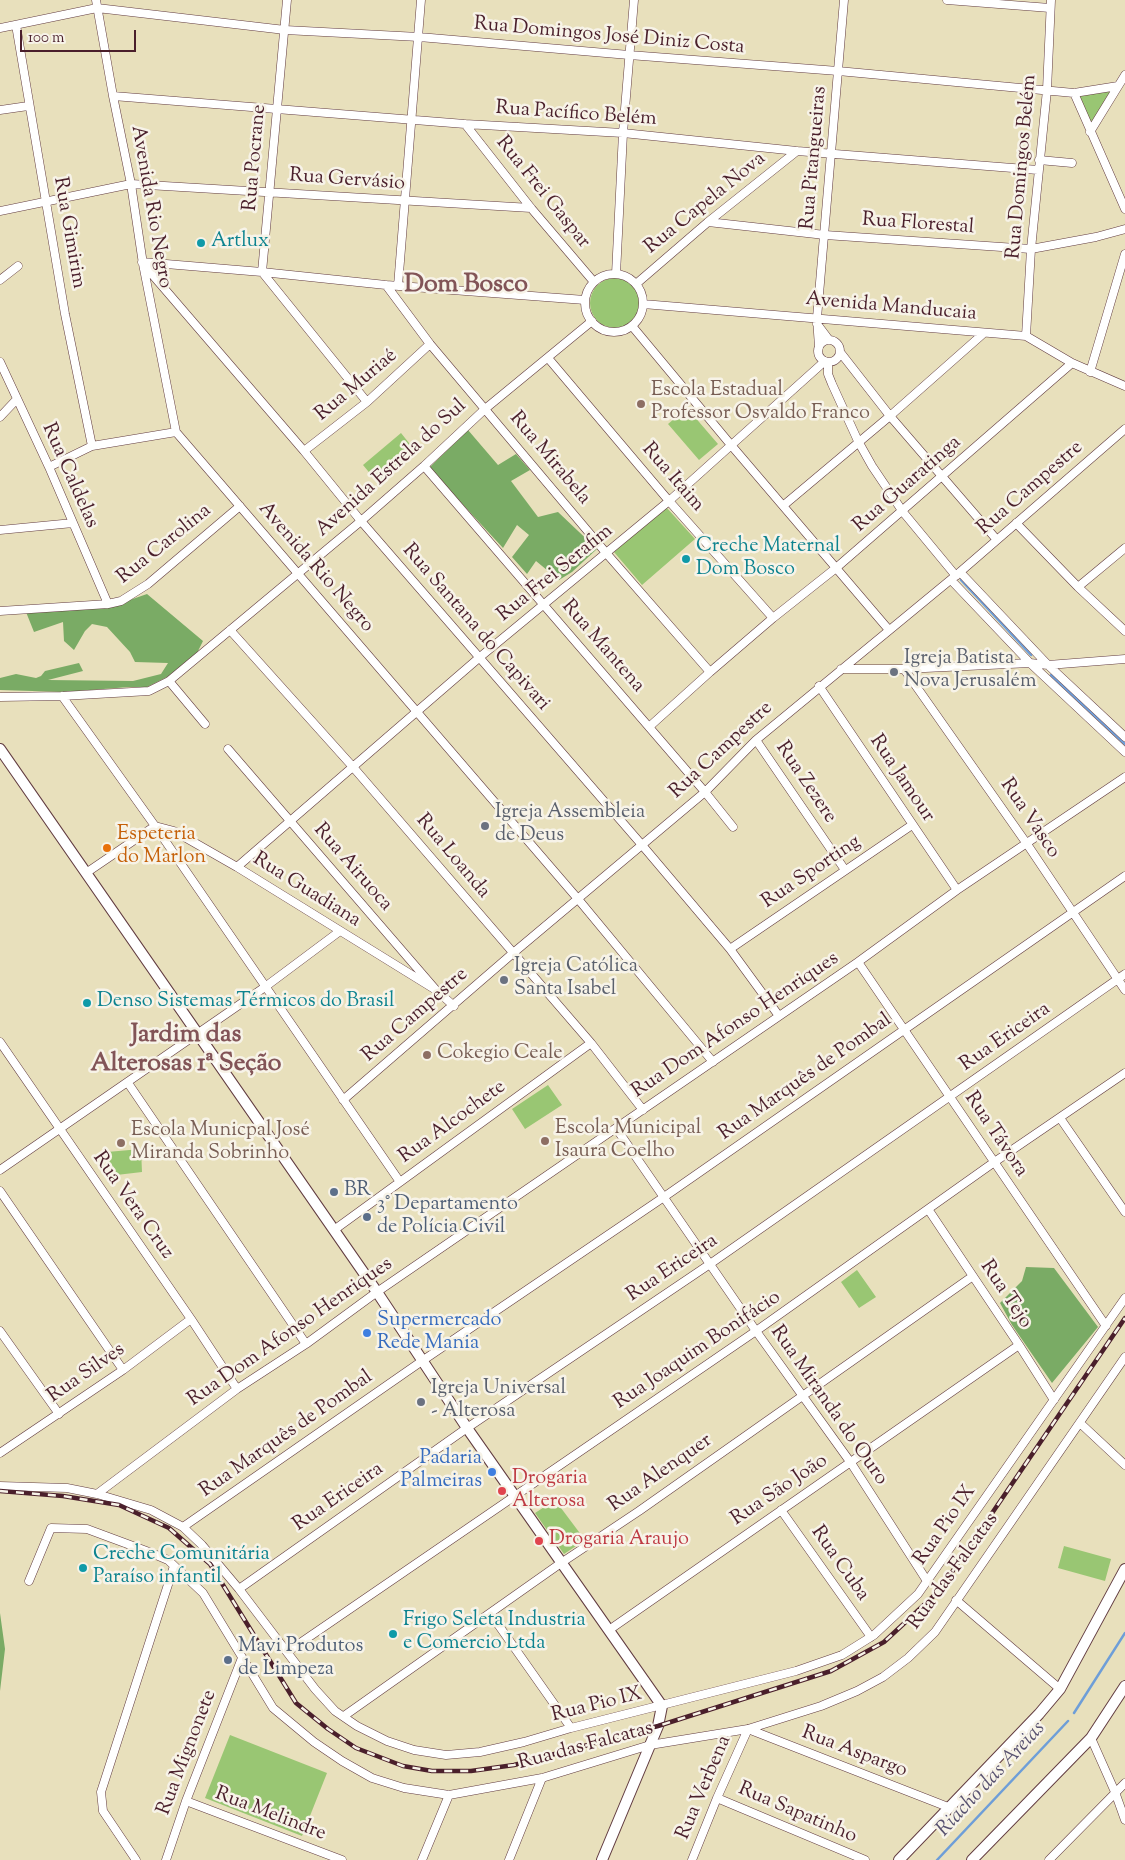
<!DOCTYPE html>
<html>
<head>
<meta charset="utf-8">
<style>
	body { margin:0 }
	#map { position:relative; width:1125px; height:1860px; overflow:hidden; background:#e8e0bc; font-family:"Sorts Mill Goudy",serif }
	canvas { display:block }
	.scale { position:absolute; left:20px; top:30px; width:116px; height:22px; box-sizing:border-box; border:2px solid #4a1f2b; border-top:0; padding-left:6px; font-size:15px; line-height:18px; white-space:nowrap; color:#4a1f2b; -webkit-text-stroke:4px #f7f3e8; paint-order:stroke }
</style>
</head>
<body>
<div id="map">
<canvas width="1125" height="1860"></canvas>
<div class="scale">100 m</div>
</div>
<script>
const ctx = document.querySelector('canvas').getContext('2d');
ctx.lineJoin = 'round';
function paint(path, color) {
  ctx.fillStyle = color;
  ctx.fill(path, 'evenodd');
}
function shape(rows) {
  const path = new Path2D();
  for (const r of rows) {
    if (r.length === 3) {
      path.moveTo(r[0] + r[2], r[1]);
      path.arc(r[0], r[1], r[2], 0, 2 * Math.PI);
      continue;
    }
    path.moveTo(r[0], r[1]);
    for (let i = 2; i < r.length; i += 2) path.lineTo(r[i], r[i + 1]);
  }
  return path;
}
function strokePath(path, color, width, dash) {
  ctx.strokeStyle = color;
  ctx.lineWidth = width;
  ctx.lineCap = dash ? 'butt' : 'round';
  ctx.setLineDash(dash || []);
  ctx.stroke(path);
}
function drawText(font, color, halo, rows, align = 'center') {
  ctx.font = font + ' "Sorts Mill Goudy",serif';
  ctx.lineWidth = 5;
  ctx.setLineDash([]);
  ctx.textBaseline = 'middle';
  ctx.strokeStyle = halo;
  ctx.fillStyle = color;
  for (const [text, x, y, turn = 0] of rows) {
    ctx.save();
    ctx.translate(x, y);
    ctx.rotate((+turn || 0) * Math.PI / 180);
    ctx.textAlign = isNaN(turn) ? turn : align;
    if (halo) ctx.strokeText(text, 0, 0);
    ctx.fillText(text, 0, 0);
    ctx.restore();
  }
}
paint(shape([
	[1115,89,1090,125,1079,96],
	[615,303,25],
	[687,408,718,444,699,460,668,424],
	[401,433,417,453,378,483,363,465],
	[666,507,695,539,642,585,614,552],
	[548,1085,562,1105,525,1129,512,1109],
	[141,1149,142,1172,108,1176,107,1152],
	[857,1270,876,1297,859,1308,841,1282],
	[555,1500,585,1540,564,1554,535,1513],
	[1064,1546,1111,1559,1105,1581,1058,1568],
	[230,1735,327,1773,302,1836,205,1798]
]), '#99c673');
paint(shape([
	[468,430,498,465,516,454,530,470,511,481,538,517,558,512,597,549,572,572,559,580,536,561,527,574,512,557,529,535,517,525,503,548,429,468],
	[147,594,203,641,197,653,173,674,147,687,129,687,65,692,0,690,0,678,16,674,36,678,41,676,45,671,79,663,83,671,48,680,133,681,161,674,168,663,135,662,130,652,107,627,92,624,85,631,74,650,64,641,63,622,34,632,26,612,124,602],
	[1026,1267,1054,1268,1098,1327,1052,1383,1012,1325,1000,1303,1022,1281],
	[0,1613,5,1649,0,1691]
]), '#7aab65');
strokePath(shape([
	[961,580,1031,655],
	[1051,675,1125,744],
	[1074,1713,1125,1633],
	[937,1860,1068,1721]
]), '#6e9ed8', 2.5);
const minor = shape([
	[96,0,113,96,131,184,143,264,176,432,578,899,713,1062],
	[287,0,262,272,367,402],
	[947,0,1050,8],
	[16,25,65,314,92,446],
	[0,28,97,8,285,30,419,37,629,55,838,71,1074,93,1118,86],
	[1074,93,1125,209],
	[113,96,465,124,623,133,797,151,1038,170],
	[0,110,28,106],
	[465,124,531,208,594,282],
	[1090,132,1125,75],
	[1039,160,1072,163],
	[0,211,131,184,531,208],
	[708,222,825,235,1031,249,1096,237,1125,229],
	[142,262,262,272,386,285,585,300],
	[144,265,304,451,361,521,642,845,730,949,779,1016],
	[616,274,623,133,634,0],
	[614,303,29],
	[0,280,18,266],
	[636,284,708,222,797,151],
	[386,285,430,344,607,554,710,672],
	[398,286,421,0],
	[643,304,1026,336,1072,363,1125,386],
	[817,324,829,340],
	[632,326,731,445,889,630],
	[1026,336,1031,249,1047,90,1051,0],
	[829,351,11],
	[819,347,817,318,844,0],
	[840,352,890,416,997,540],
	[548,358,669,501,773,618],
	[0,362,49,467,108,604],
	[828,362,828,374,832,384,858,441,872,466,903,512,956,576],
	[1090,372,1125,254],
	[0,417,17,399],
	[304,451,367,402,430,344],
	[424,466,705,792,733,827],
	[49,467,92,446,176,432],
	[784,505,890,416,984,333],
	[1016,523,1078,587,1125,631],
	[0,530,73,523],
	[960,572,1048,665,1125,737],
	[951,580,1030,663,1125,752],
	[1078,587,1125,548],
	[0,611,108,604,121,601,148,584,240,506],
	[230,630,353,767,591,1043,643,1110],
	[841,669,904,669,1030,663,1048,665,1125,659],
	[904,669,1027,844,1125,990],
	[169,681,205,724],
	[819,686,957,890],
	[62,696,155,826,400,1182],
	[0,697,62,696,149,691,169,681,361,521,424,466,485,409,592,321],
	[649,727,710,672,773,618,836,568,1072,363],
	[756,740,845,870],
	[228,749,436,990,454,1006],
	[237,867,480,657,669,501,825,361],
	[86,873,155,826,174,831,237,867,436,990],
	[730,949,912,825],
	[858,962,1106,1326],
	[0,1042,191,1319,237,1389],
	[128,1083,306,1344],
	[343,1100,512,954,705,792,756,740,960,572,1125,429],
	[1060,1118,1125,1212],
	[616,1128,756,1331,851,1463,927,1581],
	[0,1170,265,987,340,931],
	[0,1191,123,1370],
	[928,1209,1019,1345,1054,1400],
	[334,1230,591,1043],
	[0,1331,59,1414],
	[1080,1423,1125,1465],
	[0,1453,123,1370,191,1319],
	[0,1486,67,1488,97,1494,151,1510,183,1527,202,1545,239,1589,315,1689,335,1711,357,1726,387,1741,414,1750,446,1755,480,1752,524,1742,571,1728,796,1671,842,1655,874,1635,918,1594,1125,1298],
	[97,1494,237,1389,306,1344,377,1292,858,962,957,890,1125,777],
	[781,1510,871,1637],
	[183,1527,422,1361,664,1197,1125,876],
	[29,1581,51,1528,87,1529,149,1552,168,1560,203,1593,273,1708,314,1742,342,1761,372,1778,404,1788,449,1795,542,1778,650,1745,748,1729,821,1706,857,1691,883,1677,908,1658,935,1632,1125,1357],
	[239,1589,467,1428,710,1264,1125,974],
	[956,1600,1060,1689],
	[490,1613,571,1728],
	[609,1630,1019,1345],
	[287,1652,756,1331,993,1163,1125,1073],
	[344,1716,561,1563,639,1511,973,1276],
	[1091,1738,1115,1792,1125,1820],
	[717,1798,865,1860],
	[186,1801,342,1860],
	[136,1860,103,1811,101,1792,174,1566],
	[166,1860,186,1801,242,1658],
	[422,1860,449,1795],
	[509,1860,542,1778],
	[692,1860,717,1798,748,1729,948,1807],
	[1049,1860,1125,1783]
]);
const major = shape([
	[0,749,377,1292,467,1428,662,1706,658,1726,602,1860],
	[899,1860,1039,1714,1060,1689,1125,1569],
	[972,1860,1091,1738,1125,1686]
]);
strokePath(minor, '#623c41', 9);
strokePath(major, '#623c41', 12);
strokePath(minor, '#fff', 8);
strokePath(major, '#fff', 10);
const rail = shape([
	[0,1491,63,1496,119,1505,169,1528,210,1564,296,1703,328,1729,356,1748,403,1766,432,1771,471,1771,514,1765,658,1726,831,1671,884,1642,939,1591,1125,1318]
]);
strokePath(rail, '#4a1f2b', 4.5);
strokePath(rail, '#f7f3e8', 2.5, [8]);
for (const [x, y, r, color] of [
	[201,243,5,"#0f9aa8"],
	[641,404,5,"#8d6e63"],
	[686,559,5,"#0f9aa8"],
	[894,672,5,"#6b7280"],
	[485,826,5,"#6b7280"],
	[107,848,5,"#e8710a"],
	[504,980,5,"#6b7280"],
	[87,1003,5,"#0f9aa8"],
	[427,1055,5,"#8d6e63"],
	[545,1141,5,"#8d6e63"],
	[121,1143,5,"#8d6e63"],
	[334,1192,5,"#5c6f8a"],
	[367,1217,5,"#5c6f8a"],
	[367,1333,5,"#3f7fe0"],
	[421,1402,5,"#6b7280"],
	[492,1472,5,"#3f7fe0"],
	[502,1491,5,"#e0444e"],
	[539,1541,5,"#e0444e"],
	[83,1568,5,"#0f9aa8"],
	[393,1634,5,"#0f9aa8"],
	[228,1660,5,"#5c6f8a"]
]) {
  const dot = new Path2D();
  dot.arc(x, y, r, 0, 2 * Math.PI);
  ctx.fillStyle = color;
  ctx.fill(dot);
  strokePath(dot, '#f7f3e8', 2);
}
drawText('20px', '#4a1f2b', '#f7f3e8', [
	["Rua Domingos José Diniz Costa",609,37,5],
	["Rua Pacífico Belém",576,115,4],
	["Rua Pocrane",256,158,-85],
	["Rua Pitangueiras",815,158,-85],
	["Rua Domingos Belém",1023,167,-85],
	["Rua Gervásio",347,181,4],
	["Rua Frei Gaspar",542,193,51],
	["Rua Capela Nova",706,204,-39],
	["Avenida Rio Negro",150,207,80],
	["Rua Florestal",918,225,4],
	["Rua Gimirim",68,233,80],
	["Avenida Manducaia",891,308,5],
	["Rua Muriaé",357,386,-40],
	["Rua Mirabela",549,459,50],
	["Avenida Estrela do Sul",392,469,-42],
	["Rua Caldelas",69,476,66],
	["Rua Itaim",672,478,49],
	["Rua Guaratinga",908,485,-41],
	["Rua Campestre",1031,489,-41],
	["Rua Carolina",165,545,-39],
	["Avenida Rio Negro",315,568,49],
	["Rua Frei Serafim",556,574,-39],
	["Rua Santana do Capivari",475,628,49],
	["Rua Mantena",602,647,49],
	["Rua Campestre",722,751,-43],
	["Rua Jamour",901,779,56],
	["Rua Zezere",805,783,56],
	["Rua Vasco",1029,819,56],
	["Rua Loanda",452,857,50],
	["Rua Airuoca",352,868,49],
	["Rua Sporting",812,873,-34],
	["Rua Guadiana",306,891,32],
	["Rua Campestre",416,1016,-41],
	["Rua Dom Afonso Henriques",736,1026,-34],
	["Rua Ericeira",1006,1038,-35],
	["Rua Marquês de Pombal",806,1078,-35],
	["Rua Alcochete",453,1123,-36],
	["Rua Távora",995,1135,56],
	["Rua Vera Cruz",132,1206,55],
	["Rua Ericeira",673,1269,-34],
	["Rua Tejo",1005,1295,56],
	["Rua Dom Afonso Henriques",291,1333,-35],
	["Rua Joaquim Bonifácio",698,1351,-34],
	["Rua Silves",87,1374,-35],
	["Rua Miranda do Ouro",828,1406,55],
	["Rua Marquês de Pombal",287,1435,-35],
	["Rua Alenquer",661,1474,-35],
	["Rua São João",780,1491,-34],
	["Rua Ericeira",339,1498,-35],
	["Rua Pio IX",946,1526,-55],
	["Rua Cuba",839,1564,55],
	["Rua das Falcatas",954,1572,-54],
	["Rua Pio IX",597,1706,-14],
	["Rua das Falcatas",586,1747,-15],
	["Rua Mignonete",188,1753,-69],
	["Rua Aspargo",854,1753,21],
	["Rua Verbena",705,1788,-67],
	["Rua Sapatinho",797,1814,23],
	["Rua Melindre",270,1815,21]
]);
drawText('20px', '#0d838f', '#f7f3e8', [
	["Artlux",211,243],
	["Creche Maternal",696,548],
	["Dom Bosco",696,571],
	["Denso Sistemas Térmicos do Brasil",97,1003],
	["Creche Comunitária",93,1556],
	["Paraíso infantil",93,1579],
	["Frigo Seleta Industria",403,1622],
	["e Comercio Ltda",403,1645]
], 'left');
drawText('20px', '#785e54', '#f7f3e8', [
	["Escola Estadual",651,392],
	["Professor Osvaldo Franco",651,415],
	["Cokegio Ceale",437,1055],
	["Escola Municipal",555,1130],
	["Isaura Coelho",555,1153],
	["Escola Municpal José",131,1132],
	["Miranda Sobrinho",131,1155]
], 'left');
drawText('20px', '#5b616d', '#f7f3e8', [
	["Igreja Batista",904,660],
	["Nova Jerusalém",904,683],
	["Igreja Assembleia",495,814],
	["de Deus",495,837],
	["Igreja Católica",514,968],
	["Santa Isabel",514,991],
	["Igreja Universal",431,1390],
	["- Alterosa",431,1413]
], 'left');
drawText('20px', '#c56008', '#f7f3e8', [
	["Espeteria",117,836],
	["do Marlon",117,859]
], 'left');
drawText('20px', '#4e5e75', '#f7f3e8', [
	["BR",344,1192],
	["3° Departamento",377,1206],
	["de Polícia Civil",377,1229],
	["Mavi Produtos",238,1648],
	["de Limpeza",238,1671]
], 'left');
drawText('20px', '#366cbe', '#f7f3e8', [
	["Supermercado",377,1322],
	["Rede Mania",377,1345],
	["Padaria",482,1460,"right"],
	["Palmeiras",482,1483,"right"]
], 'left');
drawText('20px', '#be3a42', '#f7f3e8', [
	["Drogaria",512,1480],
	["Alterosa",512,1503],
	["Drogaria Araujo",549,1541]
], 'left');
drawText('italic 21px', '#585270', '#f7f3e8', [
	["Riacho das Areias",992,1780,-47]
]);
drawText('bold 25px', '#825457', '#f7f3e8', [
	["Dom Bosco",466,287],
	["Jardim das",186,1037],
	["Alterosas 1ª Seção",186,1066]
]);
</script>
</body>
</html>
